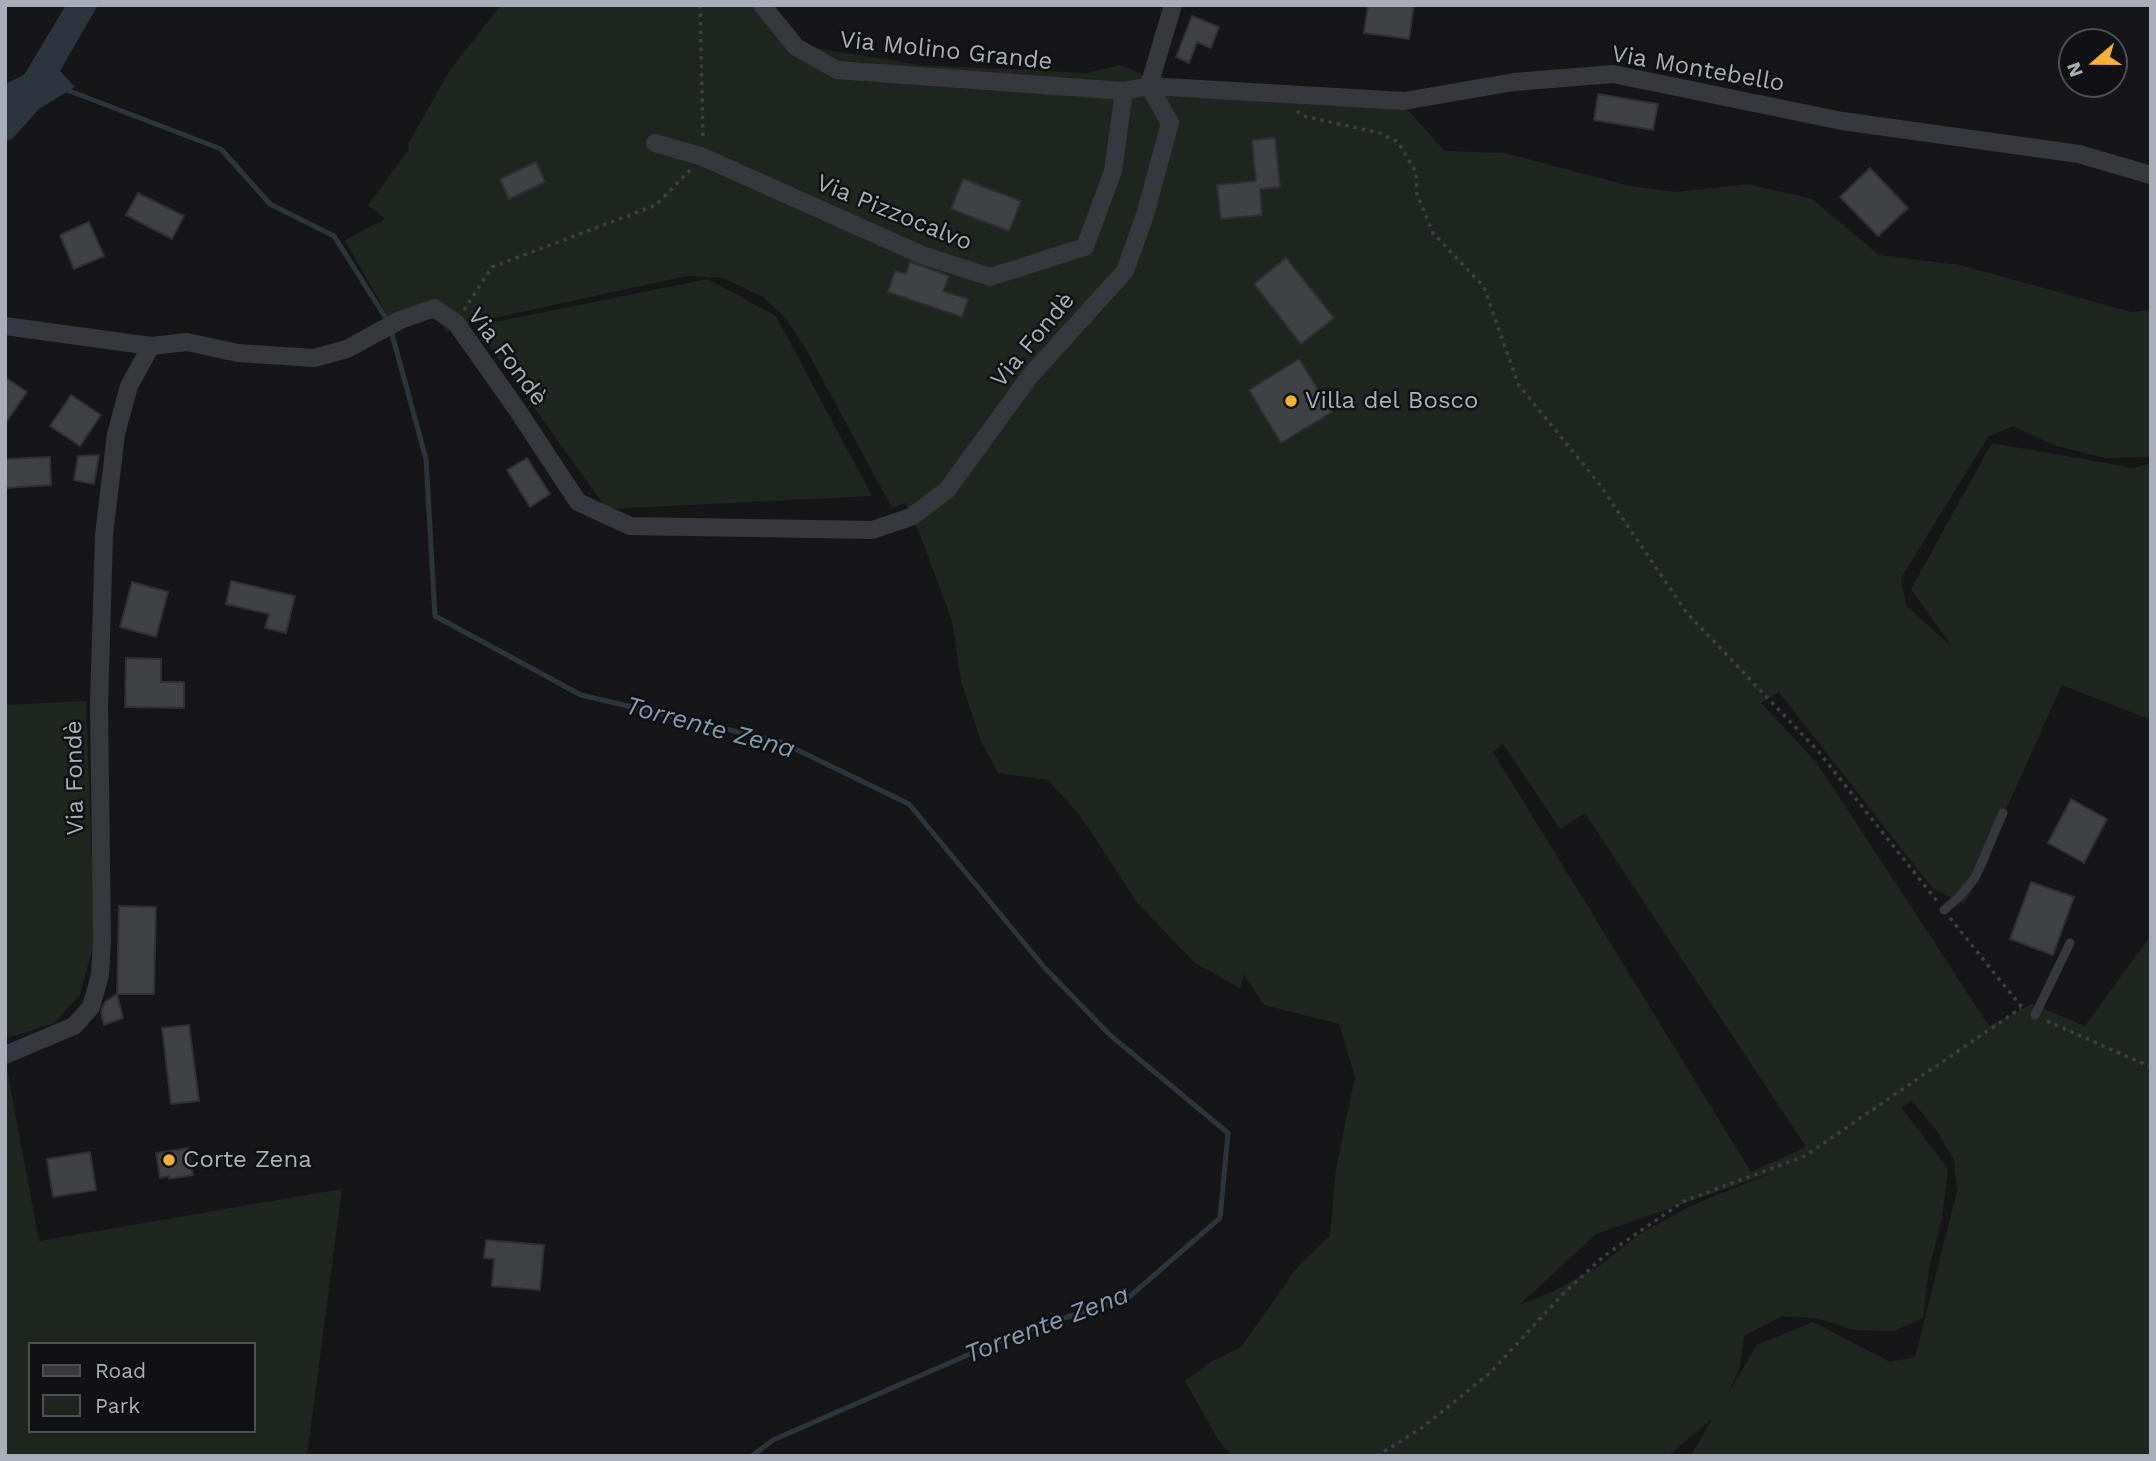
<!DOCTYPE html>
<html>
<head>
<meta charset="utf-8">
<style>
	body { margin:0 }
	#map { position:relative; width:2156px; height:1461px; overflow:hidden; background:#161618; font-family:"Work Sans",sans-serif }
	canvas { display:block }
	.frame { position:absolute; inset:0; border:7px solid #a8adb8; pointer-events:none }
	.legend { position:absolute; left:28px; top:1342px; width:228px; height:91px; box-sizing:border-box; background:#111113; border:2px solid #4d4f55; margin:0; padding:9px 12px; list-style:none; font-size:21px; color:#a8adb8 }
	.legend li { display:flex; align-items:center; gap:14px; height:35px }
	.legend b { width:35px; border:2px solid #4d4f55 }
	.north { position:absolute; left:2058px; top:28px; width:70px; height:70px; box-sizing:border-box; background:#111113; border:2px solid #4d4f55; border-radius:50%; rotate:250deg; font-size:19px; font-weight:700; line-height:28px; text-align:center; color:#a8adb8 }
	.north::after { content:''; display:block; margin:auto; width:24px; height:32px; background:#f2b134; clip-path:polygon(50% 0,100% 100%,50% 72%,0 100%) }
</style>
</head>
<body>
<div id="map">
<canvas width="2156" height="1461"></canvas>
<div class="frame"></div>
<ul class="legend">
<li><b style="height:9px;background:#37383d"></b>Road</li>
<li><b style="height:19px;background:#1e261f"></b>Park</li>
</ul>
<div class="north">N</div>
</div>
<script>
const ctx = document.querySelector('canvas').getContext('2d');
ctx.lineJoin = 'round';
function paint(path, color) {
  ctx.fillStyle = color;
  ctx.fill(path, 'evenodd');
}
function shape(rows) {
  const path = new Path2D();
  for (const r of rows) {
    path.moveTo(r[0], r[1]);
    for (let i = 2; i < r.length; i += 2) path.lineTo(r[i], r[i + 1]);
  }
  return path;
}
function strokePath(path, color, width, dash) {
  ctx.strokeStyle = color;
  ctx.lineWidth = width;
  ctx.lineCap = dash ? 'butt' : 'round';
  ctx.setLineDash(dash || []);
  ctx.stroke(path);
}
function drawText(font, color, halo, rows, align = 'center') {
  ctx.font = font + ' "Work Sans",sans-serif';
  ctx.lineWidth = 5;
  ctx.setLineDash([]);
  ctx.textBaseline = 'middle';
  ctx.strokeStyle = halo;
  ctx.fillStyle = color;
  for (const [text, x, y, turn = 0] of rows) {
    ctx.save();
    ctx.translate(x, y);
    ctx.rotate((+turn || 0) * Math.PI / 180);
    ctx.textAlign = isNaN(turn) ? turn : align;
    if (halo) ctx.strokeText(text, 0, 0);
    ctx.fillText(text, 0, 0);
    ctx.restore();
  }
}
paint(shape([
	[501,5,764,5,787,31,815,48,920,65,1086,73,1120,65,1180,90,1393,94,1445,151,1505,153,1630,186,1677,192,1748,184,1812,199,1879,255,1960,265,2131,312,2151,310,2151,457,2105,458,2053,445,2013,426,1988,437,1901,578,1906,605,1953,648,1911,589,1992,443,2134,468,2151,463,2151,720,2062,685,1999,825,1988,863,1964,904,1933,889,1779,692,1761,703,1817,763,1989,1026,2032,1004,2085,1026,2151,935,2151,1456,1691,1456,1712,1419,1668,1456,1233,1456,1220,1443,1185,1381,1212,1361,1241,1347,1299,1265,1330,1236,1336,1169,1355,1077,1339,1024,1264,1005,1244,974,1240,988,1195,963,1138,904,1082,818,1048,780,998,773,981,741,961,681,952,621,919,532,905,503,892,508,806,349,785,317,763,297,723,278,687,276,480,321,446,332,431,299,389,318,345,240,385,219,368,205,409,149,408,144,450,70],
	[1503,744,1560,829,1585,813,1806,1147,1751,1172,1493,752],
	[1912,1101,1937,1131,1954,1160,1957,1191,1915,1357,1890,1362,1813,1322,1757,1345,1726,1397,1740,1367,1744,1336,1782,1316,1820,1319,1853,1330,1894,1331,1923,1318,1929,1268,1942,1219,1948,1169,1901,1107],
	[1774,1172,1693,1205,1640,1234,1599,1266,1552,1292,1519,1305,1596,1234],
	[708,279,776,316,872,496,607,509,475,326],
	[86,701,95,939,80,995,54,1023,5,1039,5,705],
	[7,1069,39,1241,342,1189,307,1456,5,1456,5,1070],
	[30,1344,254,1344,254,1431,30,1431]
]), '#1e261f');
paint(shape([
	[66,5,98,5,60,71,75,87,39,109,13,138,5,142,5,84,24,75]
]), '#2c353c');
strokePath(shape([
	[62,88,221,149,270,204,334,236,389,323,426,459,435,616,581,695,781,742,909,804,1044,967,1110,1035,1228,1133,1220,1218,1129,1297,1018,1333,773,1440,752,1456]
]), '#2c353c', 5);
const building = shape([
	[1368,5,1414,5,1409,39,1364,33,1368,5],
	[1192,16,1219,27,1211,48,1197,42,1189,63,1176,57,1192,16],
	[1598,94,1658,104,1653,130,1594,120,1598,94],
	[1275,138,1280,187,1260,189,1262,215,1221,219,1217,185,1256,181,1252,140,1275,138],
	[536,162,545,182,509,199,500,179,536,162],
	[1870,168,1908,208,1878,236,1840,197,1870,168],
	[963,179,1021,201,1009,231,951,209,963,179],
	[138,193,184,216,172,239,126,215,138,193],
	[89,222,104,256,74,269,60,235,89,222],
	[1286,258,1334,318,1301,344,1254,284,1286,258],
	[910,262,949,276,943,291,968,299,962,317,888,292,895,271,906,274,910,262],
	[1299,359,1332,412,1281,443,1249,390,1299,359],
	[5,377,27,392,5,424,5,377],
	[71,395,101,415,80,446,50,426,71,395],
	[99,455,94,484,74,480,78,456,99,455],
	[50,457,51,485,5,488,5,459,50,457],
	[527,458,550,494,530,507,507,470,527,458],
	[231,581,295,596,286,633,265,628,269,614,226,604,231,581],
	[132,582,168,592,156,637,120,627,132,582],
	[126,658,161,659,161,682,184,682,184,708,125,707,126,658],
	[2071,799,2107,819,2084,863,2048,843,2071,799],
	[2031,882,2074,897,2053,955,2010,939,2031,882],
	[119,906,156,907,154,994,117,994,119,906],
	[117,994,123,1018,104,1025,101,1012,103,1006,106,1001,117,994],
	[189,1025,199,1101,171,1104,162,1028,189,1025],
	[188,1148,193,1175,169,1179,169,1176,160,1178,156,1153,188,1148],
	[90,1152,96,1190,53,1197,47,1159,90,1152],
	[486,1240,544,1245,540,1290,492,1286,494,1259,484,1258,486,1240]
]);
paint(building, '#404145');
strokePath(building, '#303034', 2);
strokePath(shape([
	[700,5,703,140],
	[1297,111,1303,116,1380,133,1398,142,1416,172,1417,194,1433,233,1484,287,1518,384,1600,485,1686,612,1818,751,1937,901],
	[464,310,492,267,656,205,690,170],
	[1950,918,2024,1010],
	[2047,1021,2151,1067],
	[1377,1456,1423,1427,1490,1373,1562,1295,1604,1256,1684,1201,1805,1156,2021,1008]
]), '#3d3f44', 3.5, [3.5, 5]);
strokePath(shape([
	[1944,910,1958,898,1975,878,2003,813],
	[2035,1015,2070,943]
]), '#37383d', 9);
strokePath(shape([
	[762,5,796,47,837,70,1124,91,1149,86,1404,101,1514,82,1613,74,1842,121,2079,154,2151,175],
	[1149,86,1173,5],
	[655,143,703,157,922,255,990,277,1085,247,1113,171,1124,91],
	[5,326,151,346,187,342,238,353,314,358,347,349,400,320,434,308,456,323,516,408,578,502,630,526,872,530,911,517,947,490,1030,376,1125,271,1145,215,1170,123,1149,86],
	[5,1055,74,1026,91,1007,100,975,102,940,99,705,104,535,116,434,129,386,151,346]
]), '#37383d', 18);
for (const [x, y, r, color] of [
	[1291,401,7,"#f2b134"],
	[169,1160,7,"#f2b134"]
]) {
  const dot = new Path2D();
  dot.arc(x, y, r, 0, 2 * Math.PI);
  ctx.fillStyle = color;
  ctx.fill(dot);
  strokePath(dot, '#111113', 2.5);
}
drawText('24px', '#a8adb8', '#111113', [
	["Via Molino Grande",946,51,6],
	["Via Montebello",1698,69,10],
	["Via Pizzocalvo",894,213,22],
	["Via Fondè",1033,340,-50],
	["Via Fondè",507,357,53],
	["Via Fondè",75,778,-91]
]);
drawText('24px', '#a8adb8', '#111113', [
	["Villa del Bosco",1305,401],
	["Corte Zena",183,1160]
], 'left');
drawText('italic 26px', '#7f9bb3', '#111113', [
	["Torrente Zena",710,728,15],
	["Torrente Zena",1047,1325,-21]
]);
</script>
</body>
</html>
